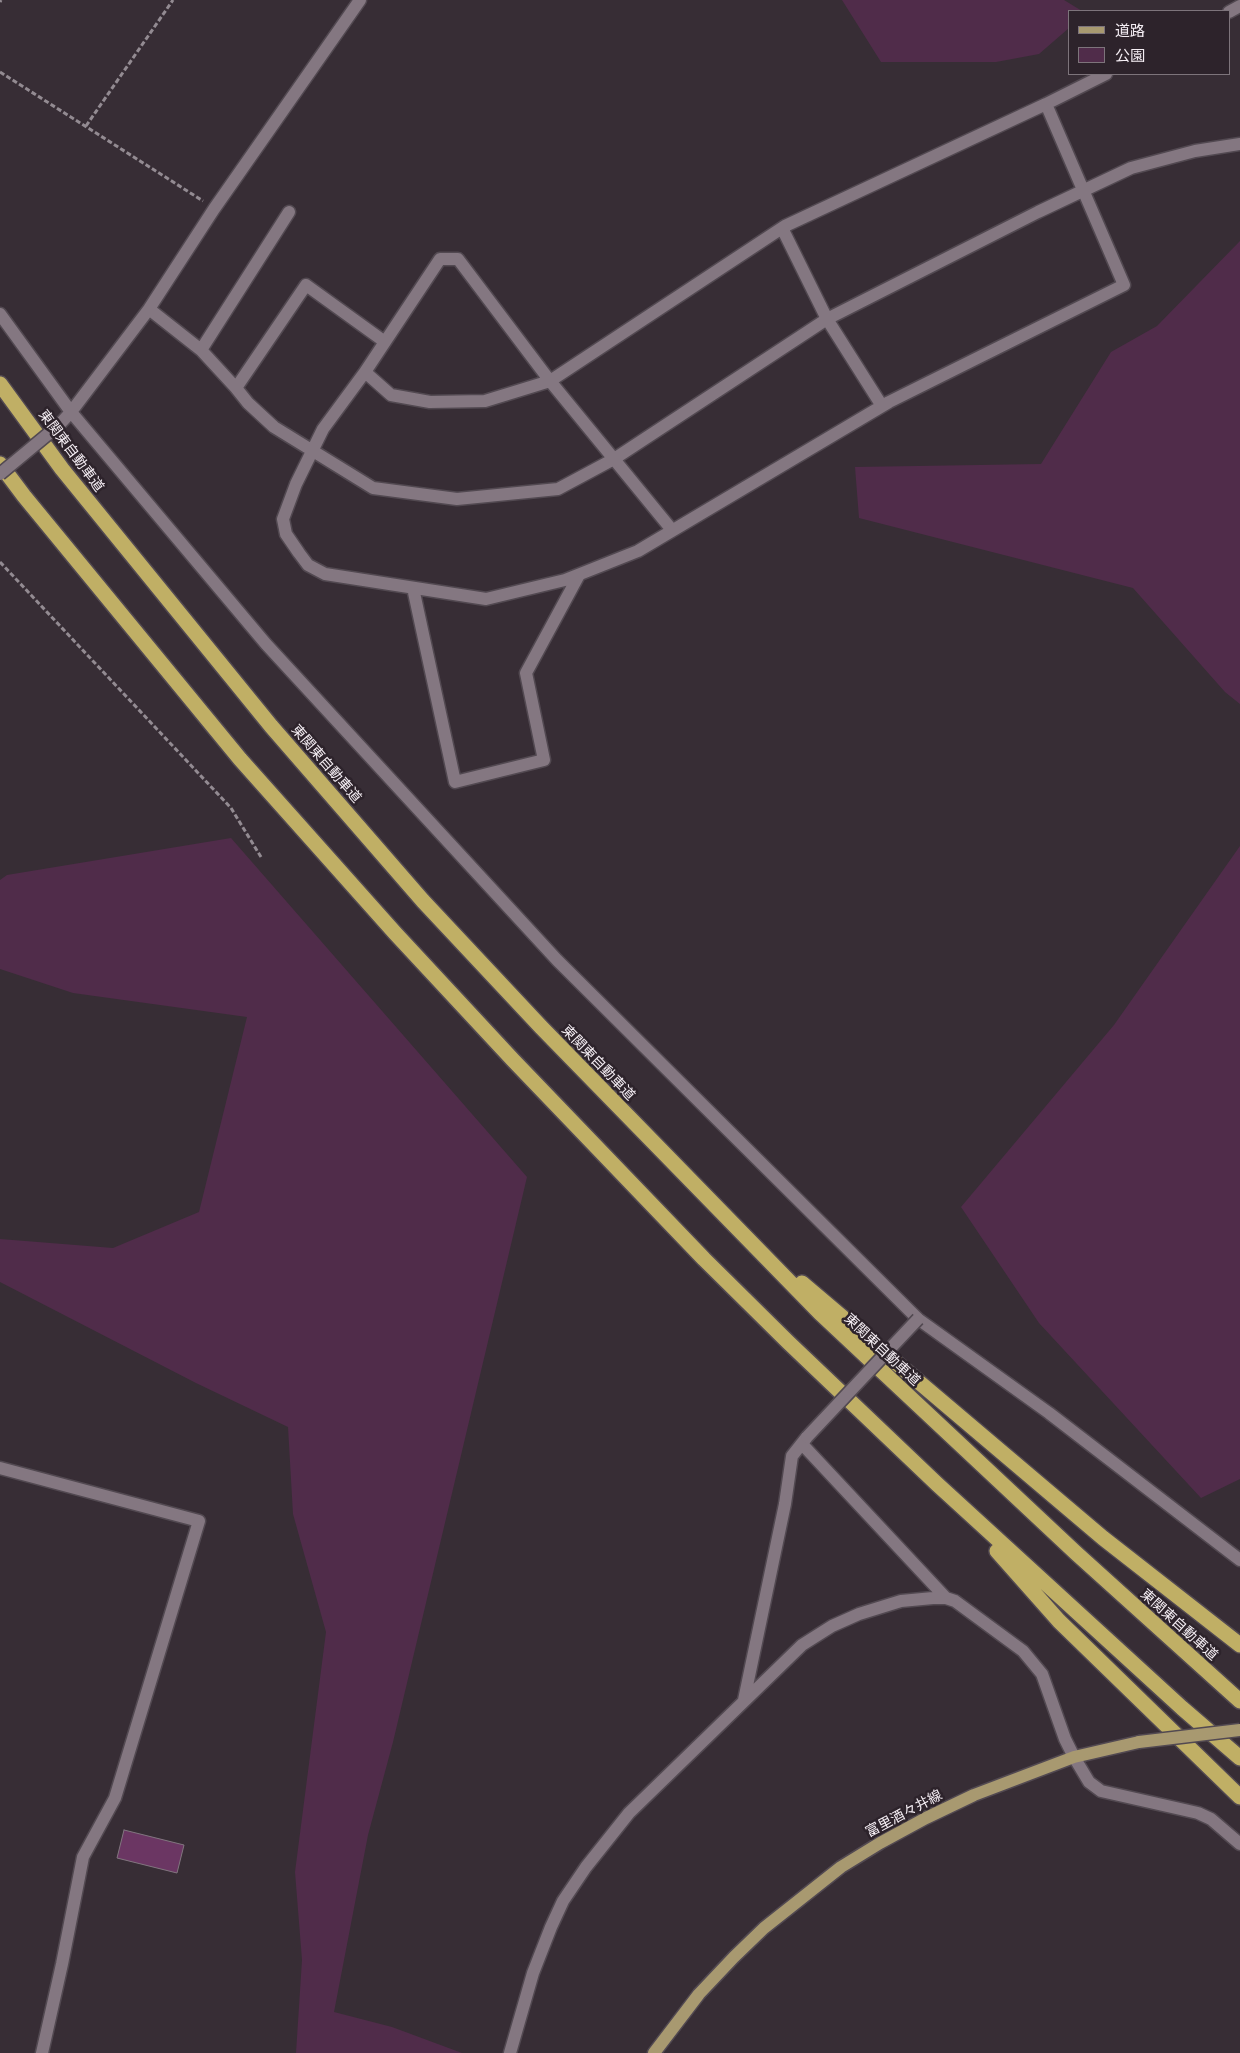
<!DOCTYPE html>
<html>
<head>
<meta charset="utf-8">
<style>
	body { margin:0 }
	#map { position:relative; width:1240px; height:2053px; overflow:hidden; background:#372d35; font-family:"Roboto Serif","Noto Sans JP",serif }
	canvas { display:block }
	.legend { position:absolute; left:1068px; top:10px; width:162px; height:65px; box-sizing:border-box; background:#2d232b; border:1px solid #7d747b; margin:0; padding:6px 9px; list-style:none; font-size:15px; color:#f5eef4 }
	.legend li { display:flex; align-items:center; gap:10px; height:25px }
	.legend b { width:25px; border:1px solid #7d747b }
</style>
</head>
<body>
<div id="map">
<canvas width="1240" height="2053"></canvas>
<ul class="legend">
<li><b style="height:6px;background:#a89970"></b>道路</li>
<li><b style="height:14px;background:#502c4a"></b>公園</li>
</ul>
</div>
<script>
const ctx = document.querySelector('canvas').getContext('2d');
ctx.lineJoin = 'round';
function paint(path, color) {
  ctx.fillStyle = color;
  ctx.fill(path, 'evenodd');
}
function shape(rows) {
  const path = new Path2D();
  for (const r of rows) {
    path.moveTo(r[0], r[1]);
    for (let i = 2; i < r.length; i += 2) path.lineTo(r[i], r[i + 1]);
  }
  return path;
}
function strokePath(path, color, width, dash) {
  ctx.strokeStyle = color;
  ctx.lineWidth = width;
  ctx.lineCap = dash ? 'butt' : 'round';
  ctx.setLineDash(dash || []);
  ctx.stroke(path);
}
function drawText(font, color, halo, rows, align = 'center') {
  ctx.font = font + ' "Roboto Serif","Noto Sans JP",serif';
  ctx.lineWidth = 5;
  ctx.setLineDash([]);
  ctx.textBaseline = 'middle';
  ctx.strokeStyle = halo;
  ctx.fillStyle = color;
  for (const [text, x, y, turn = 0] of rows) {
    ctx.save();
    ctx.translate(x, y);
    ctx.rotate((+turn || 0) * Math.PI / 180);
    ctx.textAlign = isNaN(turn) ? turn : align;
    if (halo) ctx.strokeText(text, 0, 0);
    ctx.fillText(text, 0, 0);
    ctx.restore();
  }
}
paint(shape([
	[842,0,1064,0,1082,11,1069,11,1069,28,1039,54,996,62,881,62],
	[1240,241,1240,704,1225,692,1133,588,859,518,855,467,1041,464,1111,352,1157,326],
	[231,838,527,1177,393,1742,368,1835,334,2012,392,2027,462,2053,296,2053,302,1960,295,1872,326,1632,293,1514,288,1427,196,1383,0,1282,0,1239,113,1248,199,1212,247,1017,73,993,0,969,0,880,7,875],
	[1240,846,1240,1479,1201,1498,1039,1323,961,1207,1114,1025]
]), '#502c4a');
const building = shape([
	[124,1830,184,1845,177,1873,117,1858,124,1830]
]);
paint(building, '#6b3663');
strokePath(building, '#827680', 1);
const minor = shape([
	[1229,12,1240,6],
	[782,228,827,319,882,406],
	[149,309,201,350,236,388,248,403,274,427,373,488,457,499,558,489,614,459,827,319,1038,212,1131,168,1195,151,1240,144],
	[0,314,71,412,266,644,557,960,918,1319,1049,1413,1240,1560],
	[201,350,289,212],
	[365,372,391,395,430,402,485,401,550,381,785,226,1046,104,1106,74],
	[236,388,306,285,385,342],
	[59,425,71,412,149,309,214,209,360,0],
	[672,530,550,381,458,259,440,259,365,372,323,429,296,484,283,519,286,534,299,553,308,565,325,574,486,599,565,580,638,551,889,402,1124,285,1046,104],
	[413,588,455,782,544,760,526,673,579,575],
	[802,1444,946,1598],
	[0,1468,199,1521,115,1798,83,1857,62,1964,42,2053],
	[744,1700,785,1504,792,1456,807,1437],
	[510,2053,533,1973,551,1927,563,1901,586,1867,629,1813,802,1645,832,1626,859,1614,901,1601,933,1598,946,1598,955,1601,1023,1651,1042,1674,1065,1739,1074,1757,1089,1782,1101,1791,1198,1813,1211,1819,1240,1844]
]);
const major = shape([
	[654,2053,699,1994,734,1957,764,1928,841,1867,880,1843,926,1818,974,1795,1074,1757,1139,1742]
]);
const highway = shape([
	[0,384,62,469,271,726,423,901,541,1027,820,1313,1076,1553,1240,1701],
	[0,464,24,496,240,759,395,933,513,1060,704,1259,788,1342,937,1484,1182,1708,1240,1758],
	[802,1283,1103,1538,1240,1645],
	[997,1551,1059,1621,1240,1797]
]);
strokePath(minor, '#524951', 15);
strokePath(major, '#524951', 15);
strokePath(highway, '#524951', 18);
strokePath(shape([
	[0,2,1,0],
	[0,72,203,201],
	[86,126,173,0],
	[0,562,231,808,261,857]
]), '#938b92', 3, [5, 2.5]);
strokePath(minor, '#847781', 12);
strokePath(major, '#a89970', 12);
strokePath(highway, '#c0af65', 15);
const minorBridge = shape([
	[0,474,59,425],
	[807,1437,918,1319]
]);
const majorBridge = shape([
	[1139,1742,1240,1730]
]);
strokePath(minorBridge, '#524951', 15, []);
strokePath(majorBridge, '#524951', 15, []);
strokePath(minorBridge, '#847781', 12);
strokePath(majorBridge, '#a89970', 12);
drawText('14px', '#f5eef4', '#2d232b', [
	["東関東自動車道",71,451,53],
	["東関東自動車道",326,764,49],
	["東関東自動車道",598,1063,46],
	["東関東自動車道",882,1350,43],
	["東関東自動車道",1179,1625,42],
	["富里酒々井線",904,1814,-28]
]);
</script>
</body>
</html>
